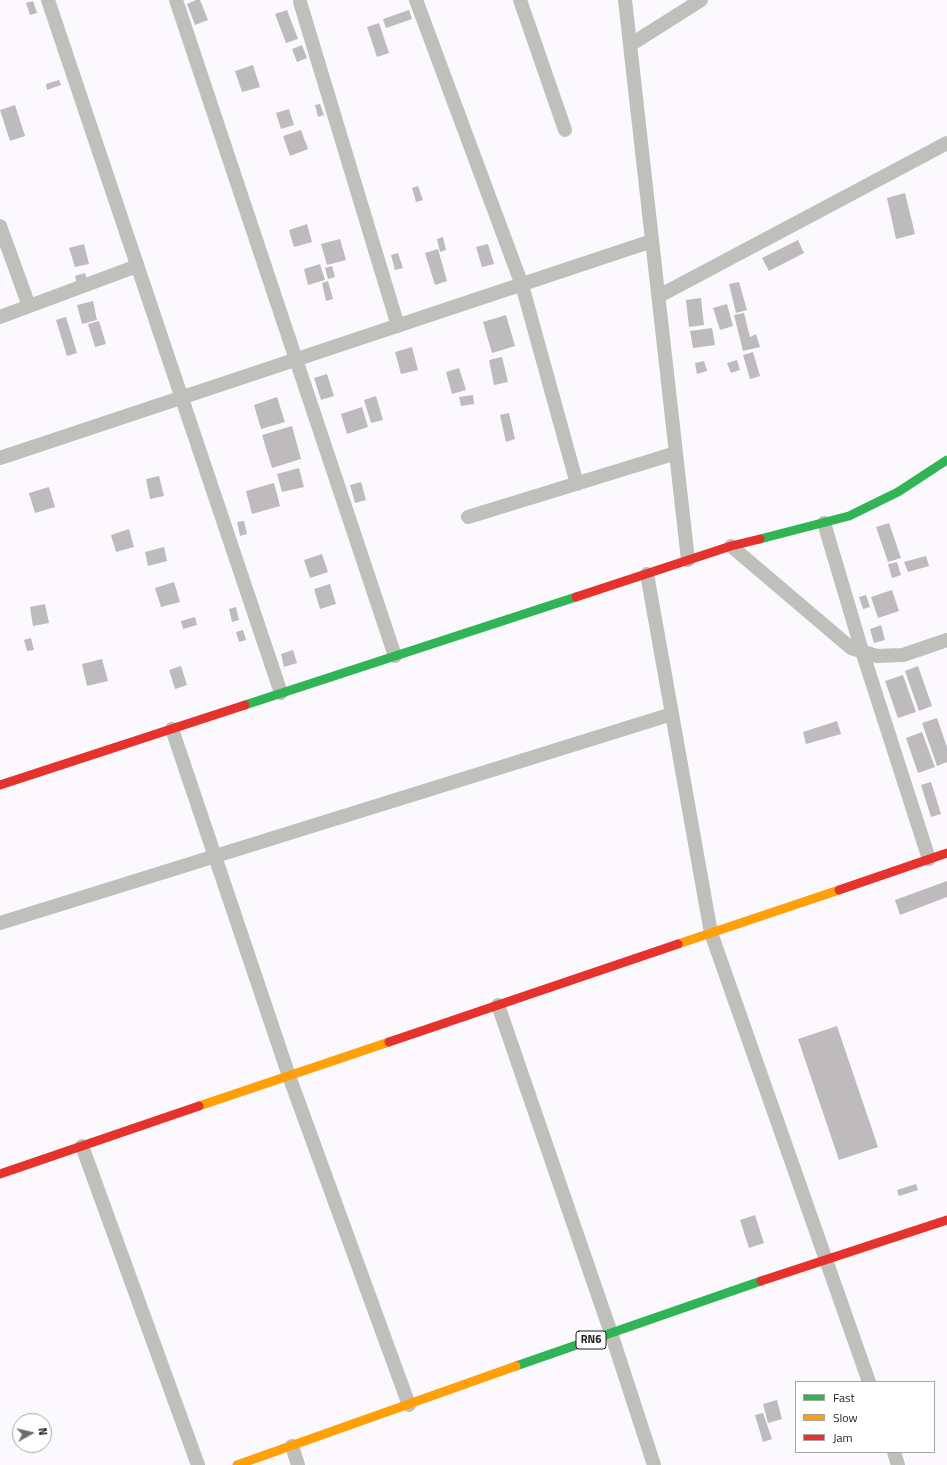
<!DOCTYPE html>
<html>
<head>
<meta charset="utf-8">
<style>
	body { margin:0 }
	#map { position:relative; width:947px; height:1465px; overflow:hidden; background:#fbf9fd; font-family:"Titillium Web",sans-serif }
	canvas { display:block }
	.legend { position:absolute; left:795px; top:1381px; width:140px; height:72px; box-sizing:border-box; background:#fff; border:1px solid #a5a5a6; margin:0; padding:5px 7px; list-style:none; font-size:12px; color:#1f1e20 }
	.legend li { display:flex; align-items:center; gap:8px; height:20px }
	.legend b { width:20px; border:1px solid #a5a5a6 }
	.north { position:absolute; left:12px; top:1413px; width:40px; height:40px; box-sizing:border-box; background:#fff; border:1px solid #a5a5a6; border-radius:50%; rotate:82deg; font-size:11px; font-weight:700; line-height:16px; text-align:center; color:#1f1e20 }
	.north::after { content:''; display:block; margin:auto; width:14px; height:18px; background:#6c6b6d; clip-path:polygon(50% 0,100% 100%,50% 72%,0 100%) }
</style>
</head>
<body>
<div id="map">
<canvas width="947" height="1465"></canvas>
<ul class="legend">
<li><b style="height:5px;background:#30b455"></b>Fast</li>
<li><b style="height:5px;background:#ff9f0a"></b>Slow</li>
<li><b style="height:5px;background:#e5322d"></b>Jam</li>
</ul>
<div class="north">N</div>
</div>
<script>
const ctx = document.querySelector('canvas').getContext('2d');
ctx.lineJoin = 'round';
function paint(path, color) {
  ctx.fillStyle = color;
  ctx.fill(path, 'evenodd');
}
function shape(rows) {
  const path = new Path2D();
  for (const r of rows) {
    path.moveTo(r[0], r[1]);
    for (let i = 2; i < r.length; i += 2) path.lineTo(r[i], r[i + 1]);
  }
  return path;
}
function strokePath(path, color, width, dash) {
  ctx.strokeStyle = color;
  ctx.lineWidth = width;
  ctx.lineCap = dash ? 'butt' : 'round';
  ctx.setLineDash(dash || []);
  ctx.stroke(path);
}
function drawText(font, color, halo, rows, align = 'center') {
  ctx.font = font + ' "Titillium Web",sans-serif';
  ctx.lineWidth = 3;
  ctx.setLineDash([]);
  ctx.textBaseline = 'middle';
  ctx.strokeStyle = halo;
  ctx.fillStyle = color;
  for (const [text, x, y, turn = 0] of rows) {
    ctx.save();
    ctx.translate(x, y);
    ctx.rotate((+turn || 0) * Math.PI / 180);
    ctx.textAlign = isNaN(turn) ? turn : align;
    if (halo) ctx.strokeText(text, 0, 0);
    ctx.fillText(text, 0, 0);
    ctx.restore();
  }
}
paint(shape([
	[196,0,200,0,208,20,195,25,187,4],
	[33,1,37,13,30,15,26,3],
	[287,10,298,39,286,43,275,14],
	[409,10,412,19,386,28,383,19],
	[379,23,389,53,377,57,367,27],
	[302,45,307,58,297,62,292,49],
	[253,65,260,87,242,92,235,71],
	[59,80,61,85,47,90,46,84],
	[320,104,324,115,318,117,315,105],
	[15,105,25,136,10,141,0,110],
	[289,109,294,125,281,129,276,113],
	[301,130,308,149,290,156,283,136],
	[418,186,423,200,416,202,412,188],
	[905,193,915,234,896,239,887,198],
	[307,224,312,242,294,247,289,230],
	[443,237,446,250,440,252,437,239],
	[340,239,346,260,327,265,321,244],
	[798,240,804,253,769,271,762,258],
	[84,244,89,264,75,267,69,248],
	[488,244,494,264,482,267,476,247],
	[438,249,447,281,435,285,425,253],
	[398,253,403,268,395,270,391,255],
	[320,264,325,280,308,285,304,269],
	[332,266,335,277,328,279,325,268],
	[85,273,87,280,77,283,75,276],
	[328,281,333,299,326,301,322,283],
	[739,282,747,310,736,313,729,284],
	[701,298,704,325,689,327,686,300],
	[93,301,97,320,82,324,77,305],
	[727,304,733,326,720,330,713,308],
	[744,313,750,337,756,334,760,347,743,351,734,315],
	[506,315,515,346,492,353,483,322],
	[66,317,77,353,67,356,56,320],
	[99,321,106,344,95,347,88,324],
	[712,328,715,345,693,348,690,331],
	[412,347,418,370,401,374,395,352],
	[753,352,760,376,750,379,743,355],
	[502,357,508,382,494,385,489,360],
	[737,360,740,370,731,373,727,363],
	[704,361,707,371,697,374,695,363],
	[459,368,466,390,452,394,446,372],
	[327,374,334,396,321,400,314,378],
	[473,395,474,404,461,406,459,397],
	[376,396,383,420,371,423,364,400],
	[277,397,285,422,261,429,254,405],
	[362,407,368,427,347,434,341,414],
	[509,413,515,439,506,442,500,415],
	[292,426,301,459,272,468,262,435],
	[299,468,304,487,282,492,277,474],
	[159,476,164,496,150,499,146,479],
	[361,482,366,500,355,503,350,485],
	[274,483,280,506,252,514,246,491],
	[49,487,55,507,35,513,29,493],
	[244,521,247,534,240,536,237,522],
	[889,523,901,558,888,562,876,527],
	[129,529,134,547,116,552,111,535],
	[164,547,167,561,148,566,145,552],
	[322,554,328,572,310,578,304,560],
	[926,556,929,566,908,572,904,562],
	[897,562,901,575,892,578,888,564],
	[174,582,180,602,161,607,155,588],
	[330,584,336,604,320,609,314,589],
	[892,590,899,611,878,618,871,597],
	[866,595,870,607,863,609,859,597],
	[45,604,49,623,33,626,30,607],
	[236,607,239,620,232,622,229,609],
	[195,617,197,625,183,629,181,621],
	[881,625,885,640,874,643,870,629],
	[243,630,246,640,239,642,236,632],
	[31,638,34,650,27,651,24,640],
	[293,650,297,663,284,667,281,654],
	[102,659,108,681,87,686,82,664],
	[181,666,187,685,175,689,169,670],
	[918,666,932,706,919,711,905,671],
	[903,675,916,712,898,718,885,681],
	[937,718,947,747,947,762,937,766,922,723],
	[837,721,841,734,806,744,803,732],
	[922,732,935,767,918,773,906,738],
	[931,782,941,814,931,817,921,785],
	[947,881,947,897,900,915,895,900],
	[837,1026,878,1147,839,1160,798,1039],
	[916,1184,918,1190,899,1196,897,1190],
	[755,1215,764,1243,749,1248,740,1220],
	[777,1400,782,1419,768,1423,763,1404],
	[763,1413,772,1439,763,1442,755,1415]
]), '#bdbbbc');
strokePath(shape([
	[48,0,281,693],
	[176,0,395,656],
	[416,0,522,285,577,484],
	[520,0,565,130],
	[625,0,688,560],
	[300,2,398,326],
	[630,45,701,0],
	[0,226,29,306],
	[659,296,947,143],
	[0,317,137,266],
	[0,458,652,241],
	[468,517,676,453],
	[824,523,862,651,929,859],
	[731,546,851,648,877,656,903,655,947,640],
	[647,574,711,933,869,1382],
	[172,729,289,1076,409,1405],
	[0,923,672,714],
	[498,1005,611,1333,654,1465],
	[82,1146,198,1465],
	[292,1446,298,1465],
	[894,1452,898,1465]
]), '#bfc0bc', 14);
strokePath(shape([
	[760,539,849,516,898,492,947,460],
	[245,705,576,597],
	[516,1366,761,1281]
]), '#30b455', 9);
strokePath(shape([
	[678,944,839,890],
	[199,1106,389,1042],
	[237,1465,516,1366]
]), '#ff9f0a', 9);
strokePath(shape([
	[576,597,731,546,760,539],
	[0,785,245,705],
	[839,890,947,853],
	[389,1042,678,944],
	[0,1174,199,1106],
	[761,1281,947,1220]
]), '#e5322d', 9);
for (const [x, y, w] of [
	[591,1340,30]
]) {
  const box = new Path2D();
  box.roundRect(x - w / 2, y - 9, w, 18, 3);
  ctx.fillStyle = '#fff';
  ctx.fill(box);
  strokePath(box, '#1f1e20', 1);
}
drawText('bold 11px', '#1f1e20', null, [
	["RN6",591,1340]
]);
</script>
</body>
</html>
